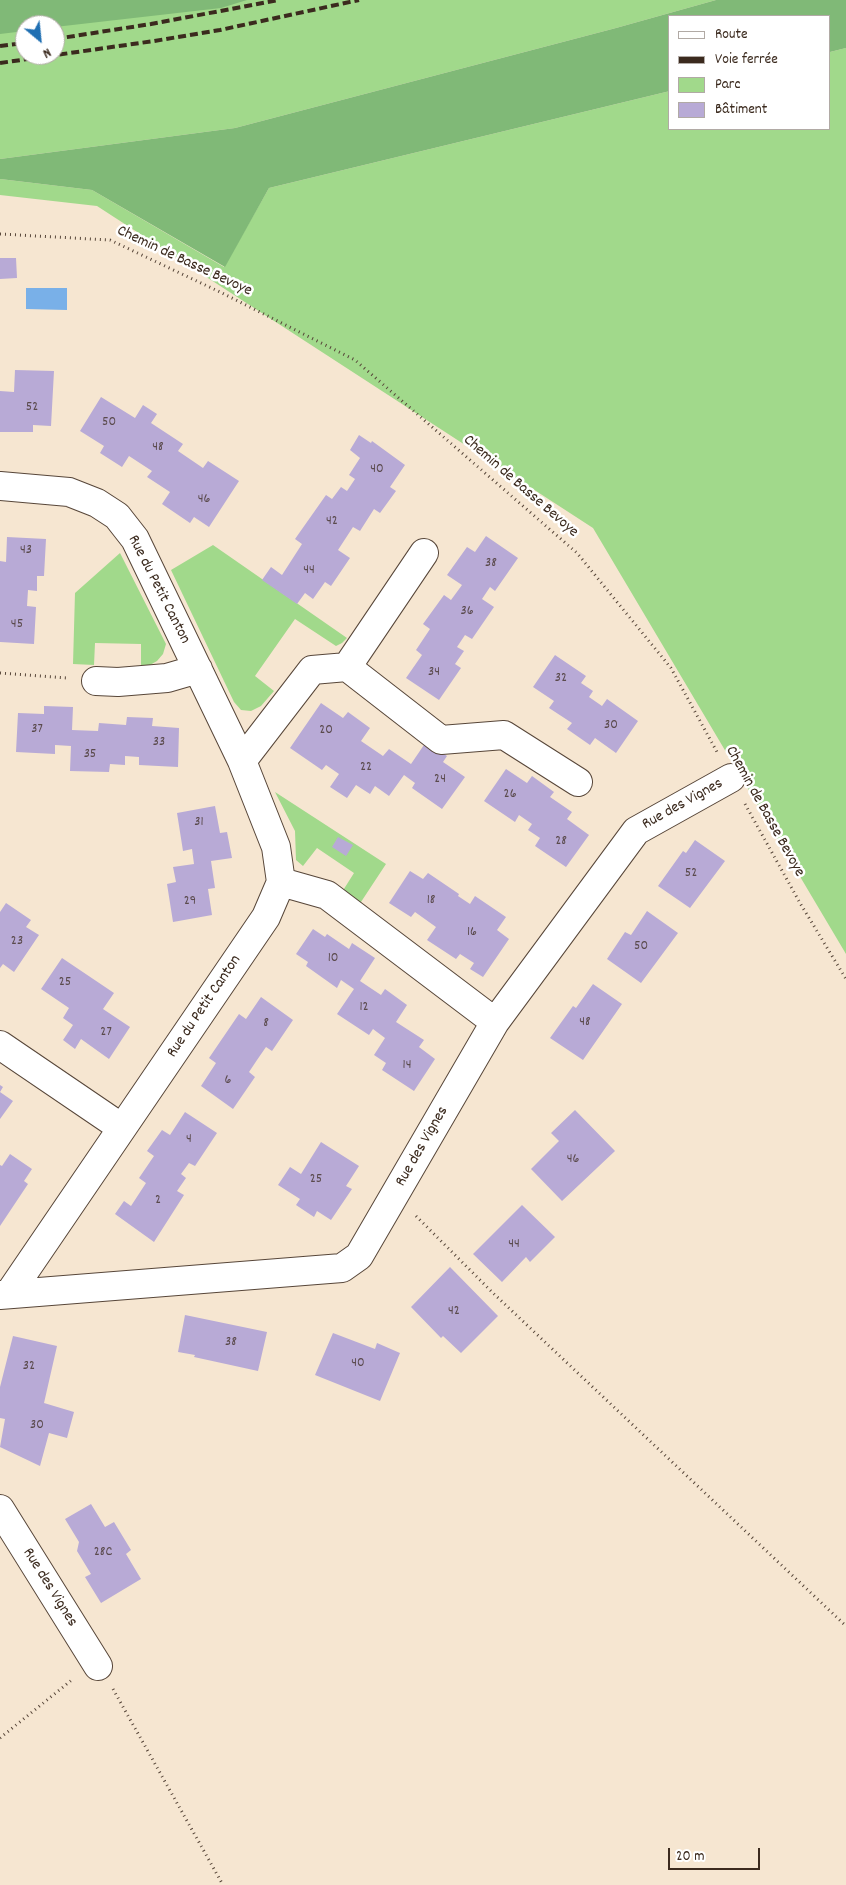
<!DOCTYPE html>
<html>
<head>
<meta charset="utf-8">
<style>
	body { margin:0 }
	#map { position:relative; width:846px; height:1885px; overflow:hidden; background:#f6e6d1; font-family:Dekko,sans-serif }
	canvas { display:block }
	.legend { position:absolute; left:668px; top:15px; width:162px; height:115px; box-sizing:border-box; background:#fff; border:1px solid #b1aaa5; margin:0; padding:6px 9px; list-style:none; font-size:15px; color:#3b2a1e }
	.legend li { display:flex; align-items:center; gap:10px; height:25px }
	.legend b { width:25px; border:1px solid #b1aaa5 }
	.north { position:absolute; left:15px; top:15px; width:50px; height:50px; box-sizing:border-box; background:#fff; border:1px solid #b1aaa5; border-radius:50%; rotate:152deg; font-size:14px; font-weight:700; line-height:20px; text-align:center; color:#3b2a1e }
	.north::after { content:''; display:block; margin:auto; width:18px; height:22px; background:#1f6fb2; clip-path:polygon(50% 0,100% 100%,50% 72%,0 100%) }
	.scale { position:absolute; left:668px; top:1848px; width:92px; height:22px; box-sizing:border-box; border:2px solid #3b2a1e; border-top:0; padding-left:6px; font-size:15px; line-height:18px; white-space:nowrap; color:#3b2a1e; -webkit-text-stroke:4px #fff; paint-order:stroke }
</style>
</head>
<body>
<div id="map">
<canvas width="846" height="1885"></canvas>
<ul class="legend">
<li><b style="height:6px;background:#fff"></b>Route</li>
<li><b style="height:6px;background:#3b2a1e"></b>Voie ferrée</li>
<li><b style="height:14px;background:#a1d98b"></b>Parc</li>
<li><b style="height:14px;background:#b8aad6"></b>Bâtiment</li>
</ul>
<div class="north">N</div>
<div class="scale">20 m</div>
</div>
<script>
const ctx = document.querySelector('canvas').getContext('2d');
ctx.lineJoin = 'round';
function paint(path, color) {
  ctx.fillStyle = color;
  ctx.fill(path, 'evenodd');
}
function shape(rows) {
  const path = new Path2D();
  for (const r of rows) {
    path.moveTo(r[0], r[1]);
    for (let i = 2; i < r.length; i += 2) path.lineTo(r[i], r[i + 1]);
  }
  return path;
}
function strokePath(path, color, width, dash) {
  ctx.strokeStyle = color;
  ctx.lineWidth = width;
  ctx.lineCap = dash ? 'butt' : 'round';
  ctx.setLineDash(dash || []);
  ctx.stroke(path);
}
function drawText(font, color, halo, rows, align = 'center') {
  ctx.font = font + ' Dekko,sans-serif';
  ctx.lineWidth = 5;
  ctx.setLineDash([]);
  ctx.textBaseline = 'middle';
  ctx.strokeStyle = halo;
  ctx.fillStyle = color;
  for (const [text, x, y, turn = 0] of rows) {
    ctx.save();
    ctx.translate(x, y);
    ctx.rotate((+turn || 0) * Math.PI / 180);
    ctx.textAlign = isNaN(turn) ? turn : align;
    if (halo) ctx.strokeText(text, 0, 0);
    ctx.fillText(text, 0, 0);
    ctx.restore();
  }
}
paint(shape([
	[0,0,716,0,616,28,235,128,0,159],
	[25,25,55,25,55,55,25,55],
	[846,48,846,954,593,528,97,206,0,195,0,179,92,190,224,267,269,188,670,91,670,129,830,129,830,52],
	[213,545,347,638,342,643,336,646,295,619,255,676,274,691,261,706,251,711,241,710,234,702,171,570],
	[120,553,166,644,163,654,157,661,150,665,141,666,141,644,95,643,94,665,73,664,75,593],
	[275,792,386,864,359,905,342,892,354,873,317,848,303,866,296,860,295,831]
]), '#a1d98b');
paint(shape([
	[0,0,247,0,221,8,55,27,55,25,25,25,25,31,0,34],
	[716,0,846,0,846,48,830,52,830,16,670,16,670,91,269,188,225,267,92,190,0,179,0,159,235,128,616,28]
]), '#80b977');
paint(shape([
	[26,288,67,288,67,310,26,309]
]), '#79b0e8');
paint(shape([
	[0,258,16,258,17,278,0,279],
	[15,370,54,371,51,426,33,425,33,432,0,432,0,391,14,392],
	[101,397,135,418,143,405,157,414,151,423,183,444,178,451,203,468,208,461,239,481,209,527,194,517,190,523,162,504,170,492,147,477,152,471,129,456,122,467,100,453,104,446,80,431],
	[359,435,371,443,372,441,405,465,390,487,396,491,380,513,374,509,360,531,353,527,338,550,350,558,331,586,325,582,313,599,305,593,297,604,262,580,271,567,282,575,302,544,295,539,326,495,332,499,341,487,347,491,355,479,349,475,360,458,350,450],
	[486,536,518,558,495,591,490,587,482,599,494,607,472,639,465,635,457,647,464,651,455,664,461,668,439,700,406,678,422,655,416,650,430,629,423,624,444,595,451,600,462,585,447,575,467,547,475,552],
	[7,537,46,539,44,576,37,576,37,591,28,590,27,606,36,607,34,644,0,642,0,561,6,562],
	[555,655,586,676,581,683,593,691,589,697,602,706,607,699,638,721,616,753,595,738,590,745,567,729,572,723,549,708,554,701,533,687],
	[321,703,343,718,348,712,370,728,361,741,383,756,389,749,411,764,426,742,447,756,443,762,465,777,442,809,412,788,415,783,404,775,389,796,375,786,370,794,356,785,347,798,330,787,339,774,326,765,322,770,290,748],
	[44,706,73,707,72,730,98,731,99,723,126,725,127,717,153,718,152,726,179,728,178,767,139,765,139,757,125,756,125,765,110,764,109,772,70,771,71,746,55,745,55,754,16,752,18,713,44,714],
	[506,769,527,783,532,776,554,792,550,797,572,812,567,819,589,835,566,867,535,846,540,838,528,830,532,824,519,815,515,822,484,801],
	[215,806,220,833,227,832,232,858,211,861,215,888,208,889,212,915,173,922,167,884,176,882,173,867,194,864,192,849,183,851,177,813],
	[338,837,353,845,346,856,332,847],
	[695,840,725,861,690,908,658,886,683,851,686,853],
	[410,871,423,879,428,873,459,894,458,896,470,904,475,896,506,917,497,930,509,939,483,977,470,969,474,963,460,954,456,959,427,940,436,927,415,912,411,917,389,903],
	[6,903,31,920,26,927,39,935,14,972,3,964,0,968,0,912],
	[647,911,678,933,641,983,607,959,625,932,631,935],
	[313,929,325,937,327,934,349,949,352,943,375,958,360,981,381,995,385,989,407,1005,396,1022,424,1040,419,1047,435,1059,414,1091,382,1070,386,1063,374,1055,385,1038,373,1029,369,1035,337,1014,354,989,341,980,337,988,306,966,308,962,296,954],
	[62,958,114,993,103,1009,130,1027,109,1059,81,1039,75,1049,63,1040,73,1025,63,1018,69,1008,41,989],
	[593,984,622,1004,583,1060,550,1038,573,1006,576,1008],
	[261,997,293,1020,272,1051,266,1047,257,1060,249,1072,255,1077,233,1109,201,1086,216,1063,209,1058,239,1014,246,1019],
	[0,1085,3,1087,0,1092,13,1101,0,1119],
	[575,1110,615,1151,562,1201,531,1169,559,1141,551,1133],
	[185,1112,217,1133,195,1166,189,1163,181,1174,186,1178,177,1191,184,1195,154,1242,115,1214,124,1201,131,1206,146,1183,139,1178,154,1156,147,1151,162,1130,170,1135],
	[321,1142,359,1166,346,1186,352,1189,331,1220,317,1211,314,1217,296,1205,300,1199,278,1185,290,1167,301,1174],
	[10,1154,32,1169,24,1181,28,1184,0,1226,0,1165,2,1166],
	[522,1205,555,1237,530,1262,526,1257,502,1282,473,1254],
	[450,1267,498,1316,461,1353,443,1336,441,1338,411,1307],
	[185,1315,267,1332,258,1371,194,1357,195,1355,178,1352],
	[333,1333,375,1349,377,1343,400,1353,380,1401,315,1375],
	[13,1336,57,1346,44,1403,74,1412,67,1438,49,1433,40,1466,0,1447,5,1419,0,1418,0,1387],
	[91,1504,105,1527,114,1522,131,1550,126,1554,141,1579,101,1603,85,1577,91,1574,77,1551,79,1542,65,1519]
]), '#b8aad6');
const minor = shape([
	[0,486,69,492,97,503,117,516,135,539,242,761,276,847,281,882,266,917,9,1294],
	[347,667,424,553],
	[96,681,118,682,167,678,198,669],
	[242,761,312,670,347,667,441,740,504,735,578,782],
	[281,882,327,895,495,1022],
	[0,1045,122,1128],
	[0,1295,342,1268,359,1256,495,1022,636,831,731,778],
	[0,1509,98,1666]
]);
strokePath(minor, '#574639', 30);
strokePath(shape([
	[0,234,110,240,220,292,355,360,577,553,671,668,717,752],
	[0,673,67,678],
	[745,804,800,903,846,979],
	[416,1216,493,1293,846,1626],
	[113,1689,223,1885],
	[0,1738,73,1679]
]), '#574639', 3, [1, 4]);
strokePath(minor, '#fff', 28);
strokePath(shape([
	[55,39,151,24,279,0],
	[0,46,25,43],
	[0,63,154,41,220,30,359,0]
]), '#3b2a1e', 4, [8, 4]);
drawText('14px', '#5a4a4c', null, [
	["52",32,408],
	["50",109,423],
	["48",158,448],
	["40",377,470],
	["46",204,500],
	["42",332,522],
	["43",26,551],
	["38",491,564],
	["44",309,571],
	["36",467,612],
	["45",17,625],
	["34",434,673],
	["32",561,679],
	["30",611,726],
	["37",37,730],
	["20",326,731],
	["33",159,743],
	["35",90,755],
	["22",366,768],
	["24",440,780],
	["26",510,795],
	["31",199,823],
	["28",561,842],
	["52",691,874],
	["18",431,901],
	["29",190,902],
	["16",472,933],
	["23",17,942],
	["50",641,947],
	["10",333,959],
	["25",65,983],
	["12",364,1008],
	["48",585,1023],
	["8",266,1024],
	["27",106,1033],
	["14",407,1066],
	["6",228,1081],
	["4",189,1140],
	["46",573,1160],
	["25",316,1180],
	["2",158,1201],
	["44",514,1245],
	["42",454,1312],
	["38",231,1343],
	["40",358,1364],
	["32",29,1367],
	["30",37,1426],
	["28C",103,1553]
]);
drawText('16px', '#3b2a1e', '#fff', [
	["Chemin de Basse Bevoye",184,262,25],
	["Chemin de Basse Bevoye",520,487,41],
	["Rue du Petit Canton",158,590,63],
	["Rue des Vignes",683,805,-29],
	["Chemin de Basse Bevoye",764,812,61],
	["Rue du Petit Canton",205,1007,-56],
	["Rue des Vignes",423,1147,-60],
	["Rue des Vignes",49,1588,58]
]);
</script>
</body>
</html>
